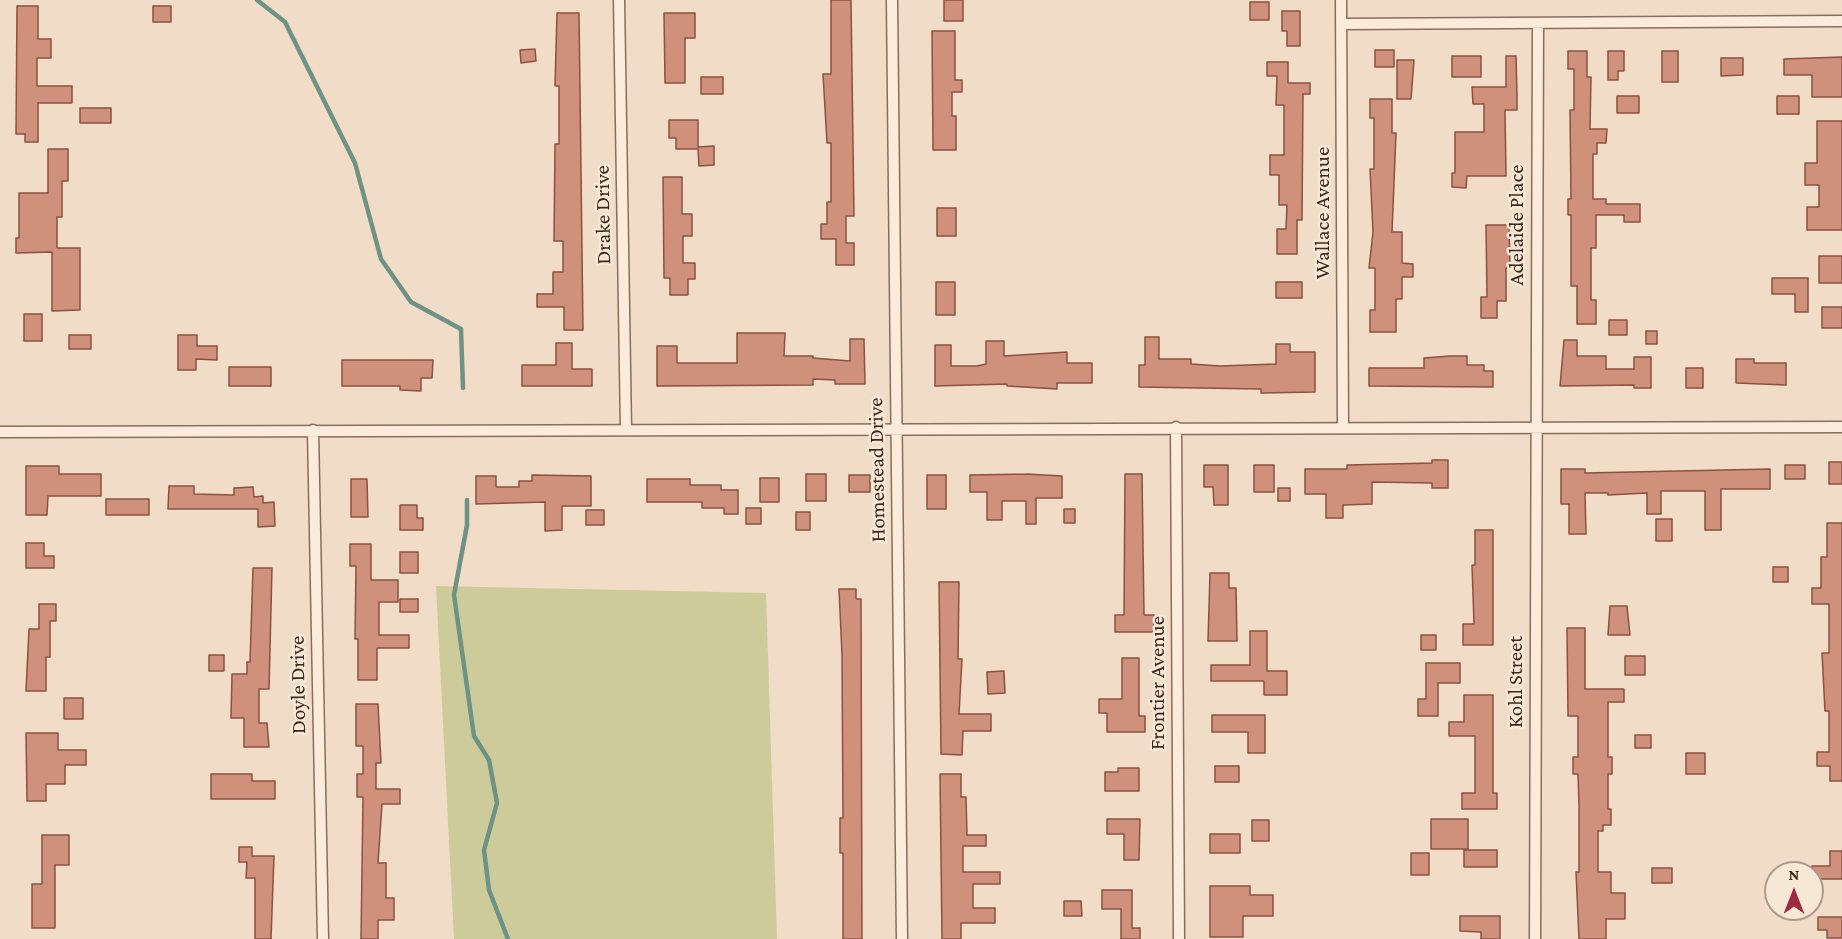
<!DOCTYPE html>
<html>
<head>
<meta charset="utf-8">
<style>
	body { margin:0 }
	#map { position:relative; width:1842px; height:939px; overflow:hidden; background:#f0dcc7; font-family:"Crimson Pro",serif }
	canvas { display:block }
	.north { position:absolute; left:1764px; top:861px; width:60px; height:60px; box-sizing:border-box; background:#f7e8d6; border:2px solid #ac9b8d; border-radius:50%; rotate:0deg; font-size:16px; font-weight:700; line-height:24px; text-align:center; color:#3c281f }
	.north::after { content:''; display:block; margin:auto; width:21px; height:27px; background:#9d2a3f; clip-path:polygon(50% 0,100% 100%,50% 72%,0 100%) }
</style>
</head>
<body>
<div id="map">
<canvas width="1842" height="939"></canvas>
<div class="north">N</div>
</div>
<script>
const ctx = document.querySelector('canvas').getContext('2d');
ctx.lineJoin = 'round';
function paint(path, color) {
  ctx.fillStyle = color;
  ctx.fill(path, 'evenodd');
}
function shape(rows) {
  const path = new Path2D();
  for (const r of rows) {
    path.moveTo(r[0], r[1]);
    for (let i = 2; i < r.length; i += 2) path.lineTo(r[i], r[i + 1]);
  }
  return path;
}
function strokePath(path, color, width, dash) {
  ctx.strokeStyle = color;
  ctx.lineWidth = width;
  ctx.lineCap = dash ? 'butt' : 'round';
  ctx.setLineDash(dash || []);
  ctx.stroke(path);
}
function drawText(font, color, halo, rows, align = 'center') {
  ctx.font = font + ' "Crimson Pro",serif';
  ctx.lineWidth = 5;
  ctx.setLineDash([]);
  ctx.textBaseline = 'middle';
  ctx.strokeStyle = halo;
  ctx.fillStyle = color;
  for (const [text, x, y, turn = 0] of rows) {
    ctx.save();
    ctx.translate(x, y);
    ctx.rotate((+turn || 0) * Math.PI / 180);
    ctx.textAlign = isNaN(turn) ? turn : align;
    if (halo) ctx.strokeText(text, 0, 0);
    ctx.fillText(text, 0, 0);
    ctx.restore();
  }
}
paint(shape([
	[436,586,766,593,777,939,454,939]
]), '#cecb9a');
strokePath(shape([
	[257,0,285,22,355,163,381,259,411,302,461,329,463,388],
	[467,500,467,525,454,595,474,736,489,760,497,803,484,850,489,890,508,939]
]), '#6e9283', 4.5);
const building = shape([
	[831,0,851,0,854,216,846,216,846,243,854,243,854,265,836,265,836,239,821,239,821,224,827,224,827,202,831,202,831,143,827,143,823,74,831,74,831,0],
	[944,0,963,0,963,21,944,21,944,0],
	[1250,2,1269,2,1269,20,1250,20,1250,2],
	[17,6,38,6,38,39,51,39,51,58,37,58,37,86,72,86,72,103,38,103,38,142,25,142,25,134,16,134,17,6],
	[153,6,171,6,171,22,153,22,153,6],
	[1282,11,1300,11,1300,46,1287,46,1287,31,1282,31,1282,11],
	[557,13,579,13,583,330,564,330,564,307,537,307,537,294,553,294,553,272,563,272,563,241,554,241,555,144,559,144,559,86,555,86,557,13],
	[664,13,695,13,695,38,685,38,685,83,665,83,664,13],
	[932,31,955,31,955,80,962,80,962,92,952,92,952,116,956,116,956,150,933,150,932,31],
	[535,49,536,61,521,63,520,50,535,49],
	[1375,50,1394,50,1394,67,1375,67,1375,50],
	[1568,51,1587,51,1587,77,1591,77,1590,129,1607,129,1606,143,1597,143,1597,154,1593,154,1593,199,1606,199,1606,204,1640,204,1640,222,1624,222,1624,215,1596,215,1596,248,1591,248,1591,300,1596,300,1596,324,1577,324,1577,286,1571,286,1571,215,1568,215,1568,199,1571,199,1570,110,1574,110,1574,69,1568,69,1568,51],
	[1608,51,1624,51,1624,71,1618,71,1618,80,1608,80,1608,51],
	[1662,51,1678,51,1678,82,1662,82,1662,51],
	[1452,56,1481,56,1481,77,1452,77,1452,56],
	[1506,56,1516,56,1517,95,1517,110,1505,110,1506,176,1467,176,1466,188,1452,187,1452,173,1455,173,1455,132,1484,132,1484,104,1473,104,1472,87,1506,87,1506,56],
	[1842,57,1842,97,1812,97,1812,75,1784,75,1784,59,1842,57],
	[1721,58,1743,58,1743,75,1721,76,1721,58],
	[1397,60,1414,60,1411,99,1397,99,1397,60],
	[1267,62,1288,62,1288,83,1310,83,1310,94,1303,94,1302,220,1297,220,1297,254,1277,254,1277,229,1286,229,1287,205,1279,205,1279,175,1270,175,1270,155,1284,155,1284,105,1276,105,1277,76,1267,76,1267,62],
	[701,77,723,77,723,94,701,94,701,77],
	[1617,96,1639,96,1639,113,1617,113,1617,96],
	[1777,96,1799,96,1799,114,1777,114,1777,96],
	[1370,99,1392,99,1392,133,1396,133,1392,232,1402,232,1402,263,1413,264,1413,277,1402,277,1402,299,1396,299,1396,332,1370,332,1370,310,1375,310,1375,268,1369,268,1373,232,1370,169,1374,169,1374,118,1370,118,1370,99],
	[80,108,111,108,111,123,80,123,80,108],
	[669,120,698,120,698,147,714,146,714,165,699,166,698,149,676,149,676,138,669,138,669,120],
	[1817,121,1842,121,1842,230,1807,230,1807,207,1819,207,1819,185,1805,185,1805,163,1817,163,1817,121],
	[48,149,68,149,68,181,62,181,62,217,57,217,57,248,80,248,80,310,52,311,52,252,16,253,16,238,19,238,19,193,48,193,48,149],
	[663,177,682,177,682,214,692,214,692,236,683,236,683,263,695,263,695,279,688,279,688,295,670,295,670,278,664,278,663,177],
	[937,208,956,208,956,236,937,236,937,208],
	[1486,225,1509,225,1510,268,1506,268,1506,301,1497,301,1497,318,1481,318,1481,297,1487,297,1486,225],
	[1819,256,1842,256,1842,283,1819,283,1819,256],
	[1772,278,1808,278,1808,312,1795,312,1795,294,1772,294,1772,278],
	[936,282,955,282,955,315,936,315,936,282],
	[1276,282,1302,282,1302,298,1276,298,1276,282],
	[1822,307,1842,307,1842,328,1822,328,1822,307],
	[24,314,42,314,42,341,24,341,24,314],
	[1609,320,1627,320,1627,335,1609,335,1609,320],
	[1646,331,1657,331,1657,344,1646,344,1646,331],
	[737,333,785,333,784,356,813,356,813,358,850,361,850,339,864,339,865,384,835,384,835,380,813,379,813,385,657,386,657,346,677,346,677,363,737,363,737,333],
	[69,335,91,335,91,349,69,349,69,335],
	[178,335,197,335,197,346,217,346,217,360,196,359,196,370,178,370,178,335],
	[1145,337,1159,337,1159,359,1191,359,1191,364,1220,366,1276,364,1276,344,1290,344,1290,352,1315,352,1315,392,1261,393,1261,389,1139,387,1139,365,1145,365,1145,337],
	[1564,340,1577,340,1577,356,1606,356,1606,369,1634,369,1634,357,1651,357,1651,388,1634,388,1634,385,1560,386,1564,340],
	[986,341,1004,341,1004,356,1067,352,1067,363,1092,363,1092,383,1057,383,1057,389,1007,386,1007,384,935,386,935,345,951,345,951,366,977,366,986,364,986,341],
	[556,343,572,343,572,369,592,369,592,386,522,386,522,365,556,365,556,343],
	[1450,356,1467,356,1467,365,1484,365,1484,371,1493,371,1493,387,1369,386,1369,368,1424,368,1424,358,1450,356],
	[1736,359,1754,359,1754,363,1786,363,1786,385,1736,383,1736,359],
	[342,360,433,360,432,378,421,378,421,391,400,390,400,386,342,386,342,360],
	[229,367,271,367,271,386,229,386,229,367],
	[1686,368,1703,368,1703,388,1686,388,1686,368],
	[1432,460,1448,460,1448,488,1432,488,1432,483,1372,482,1372,504,1343,505,1343,518,1326,518,1326,494,1305,494,1305,469,1347,469,1347,465,1432,463,1432,460],
	[1829,462,1842,462,1842,484,1829,484,1829,462],
	[1204,465,1228,465,1228,505,1214,505,1213,487,1204,487,1204,465],
	[1254,465,1274,465,1274,492,1254,492,1254,465],
	[1785,465,1805,465,1805,479,1785,479,1785,465],
	[26,466,59,466,59,474,101,474,101,496,48,496,47,515,26,515,26,466],
	[1561,469,1585,469,1585,473,1770,469,1770,489,1721,489,1721,530,1705,530,1705,491,1661,491,1661,514,1647,514,1647,493,1608,495,1608,493,1585,493,1586,534,1569,534,1569,504,1561,504,1561,469],
	[806,474,826,474,826,501,806,501,806,474],
	[1027,474,1062,476,1062,498,1036,498,1036,524,1026,524,1026,501,1002,501,1002,520,987,520,987,492,970,492,970,475,1027,474],
	[1125,474,1142,474,1144,615,1154,615,1154,632,1115,632,1115,615,1124,615,1125,474],
	[532,475,591,476,591,506,562,506,562,530,545,531,545,502,476,504,476,476,496,476,496,487,519,487,519,481,532,481,532,475],
	[849,475,870,475,870,492,849,492,849,475],
	[927,475,946,475,946,509,927,509,927,475],
	[760,478,779,478,779,502,760,502,760,478],
	[351,479,367,479,368,517,351,517,351,479],
	[647,479,690,479,690,485,721,485,721,490,738,490,738,514,724,514,724,508,702,508,702,502,647,502,647,479],
	[169,486,194,486,194,494,234,495,234,488,253,487,254,497,263,496,263,503,274,502,275,526,258,527,258,509,168,509,169,486],
	[1278,488,1290,488,1290,501,1278,501,1278,488],
	[106,499,149,499,149,515,106,515,106,499],
	[400,505,417,505,417,518,423,518,423,530,400,530,400,505],
	[746,508,761,508,761,524,746,524,746,508],
	[1064,509,1075,509,1075,523,1064,523,1064,509],
	[586,510,604,510,604,525,586,525,586,510],
	[796,512,810,512,810,530,796,530,796,512],
	[1656,519,1672,519,1672,541,1656,541,1656,519],
	[1827,523,1842,523,1842,781,1830,781,1830,766,1817,766,1817,752,1829,752,1829,711,1825,711,1822,653,1829,653,1829,604,1812,604,1812,588,1821,588,1821,557,1827,557,1827,523],
	[1475,530,1493,530,1493,645,1463,645,1463,624,1474,624,1472,565,1475,565,1475,530],
	[26,543,44,543,44,556,54,556,54,568,26,568,26,543],
	[350,544,371,544,371,580,398,580,398,602,379,602,379,635,409,635,409,648,377,648,377,680,358,680,358,639,355,639,356,566,350,566,350,544],
	[400,552,418,552,418,573,400,573,400,552],
	[1773,567,1788,567,1788,582,1773,582,1773,567],
	[253,568,272,568,269,689,259,689,259,723,267,723,269,747,244,747,244,718,231,718,232,674,247,674,247,662,250,662,253,568],
	[1210,573,1229,573,1229,588,1236,588,1237,641,1208,641,1210,573],
	[939,582,959,582,958,659,962,659,959,714,991,714,991,731,963,731,962,755,941,754,939,582],
	[839,589,856,589,856,599,861,599,862,939,843,939,843,853,840,853,840,818,843,818,842,655,839,589],
	[400,599,418,599,418,612,400,612,400,599],
	[39,604,56,604,56,621,50,621,50,657,46,657,46,691,26,691,29,629,39,629,39,604],
	[1610,606,1627,606,1630,635,1608,635,1610,606],
	[1567,628,1585,628,1585,689,1624,689,1624,702,1608,702,1608,757,1612,757,1612,774,1608,774,1608,809,1611,809,1611,825,1603,825,1603,831,1598,831,1598,872,1611,872,1611,893,1625,893,1625,919,1606,919,1606,939,1579,939,1576,872,1579,872,1579,805,1578,774,1573,774,1573,757,1578,757,1578,716,1568,716,1567,628],
	[1250,631,1267,631,1267,671,1287,671,1287,695,1264,695,1264,681,1211,681,1211,665,1250,665,1250,631],
	[1421,635,1436,635,1436,650,1421,650,1421,635],
	[209,655,224,655,224,671,209,671,209,655],
	[1625,656,1645,656,1645,675,1625,675,1625,656],
	[1122,658,1139,658,1139,716,1145,716,1145,732,1107,732,1107,713,1099,713,1099,699,1122,699,1122,658],
	[1426,663,1460,663,1460,683,1438,683,1438,716,1418,716,1418,699,1426,699,1426,663],
	[1004,671,1005,693,988,694,987,672,1004,671],
	[1464,695,1493,695,1493,793,1497,793,1497,809,1462,809,1462,793,1475,793,1475,736,1449,736,1449,722,1464,722,1464,695],
	[64,698,83,698,83,719,64,719,64,698],
	[356,704,378,704,381,763,376,763,376,789,400,789,400,804,382,804,378,863,386,863,386,898,394,898,394,920,378,920,378,939,361,939,363,797,357,797,357,774,363,774,363,746,356,746,356,704],
	[1212,715,1265,715,1265,753,1248,753,1248,732,1212,732,1212,715],
	[26,733,58,733,58,750,86,750,86,765,65,765,65,784,46,784,46,801,27,801,26,733],
	[1635,735,1651,735,1651,748,1635,748,1635,735],
	[1686,753,1705,753,1705,774,1686,774,1686,753],
	[1215,766,1239,766,1239,782,1215,782,1215,766],
	[1118,768,1139,768,1139,791,1105,791,1105,772,1118,772,1118,768],
	[211,774,252,774,252,781,275,781,275,799,211,799,211,774],
	[940,774,961,774,961,797,966,797,967,835,986,835,986,846,963,846,963,872,1000,872,1000,884,973,884,973,908,995,908,995,923,961,923,961,939,942,939,940,774],
	[1107,819,1140,819,1139,860,1124,860,1124,834,1107,834,1107,819],
	[1431,819,1468,819,1468,849,1431,849,1431,819],
	[1252,820,1269,820,1269,841,1252,841,1252,820],
	[1210,834,1240,834,1240,853,1210,853,1210,834],
	[42,835,69,835,69,865,55,865,55,928,32,928,32,884,42,884,42,835],
	[239,847,252,847,252,856,274,856,271,939,255,939,255,878,246,878,247,862,239,862,239,847],
	[1464,850,1497,850,1497,867,1464,867,1464,850],
	[1830,851,1842,851,1842,879,1812,879,1812,866,1830,866,1830,851],
	[1411,853,1429,853,1429,875,1411,875,1411,853],
	[1652,868,1672,868,1672,883,1652,883,1652,868],
	[1210,886,1250,886,1250,895,1273,895,1273,916,1243,916,1243,937,1210,937,1210,886],
	[1102,890,1132,890,1132,928,1140,928,1140,939,1121,939,1121,909,1102,909,1102,890],
	[1064,901,1081,901,1082,916,1064,916,1064,901],
	[1460,916,1500,916,1500,939,1481,939,1481,932,1460,931,1460,916],
	[1818,917,1842,917,1842,938,1827,938,1827,930,1818,930,1818,917]
]);
paint(building, '#cf907c');
strokePath(building, '#8c5140', 1.5);
const street = shape([
	[619,0,626,430],
	[892,0,902,939],
	[1341,0,1343,427],
	[1341,24,1842,21],
	[1176,427,1179,939],
	[313,430,323,939],
	[0,432,1842,427],
	[1535,939,1538,24]
]);
strokePath(street, '#8c6d5b', 13);
strokePath(street, '#faebda', 10);
drawText('21px', '#3c281f', '#f7e8d6', [
	["Wallace Avenue",1323,213,-90],
	["Drake Drive",603,215,-91],
	["Adelaide Place",1517,225,-90],
	["Homestead Drive",877,470,-91],
	["Kohl Street",1516,682,-90],
	["Frontier Avenue",1158,683,-90],
	["Doyle Drive",298,685,-91]
]);
</script>
</body>
</html>
